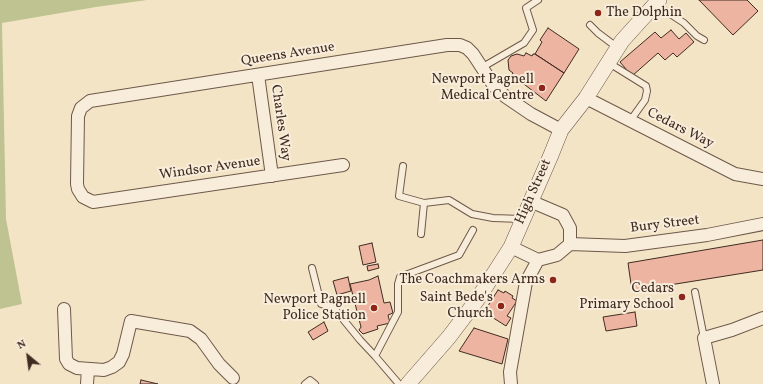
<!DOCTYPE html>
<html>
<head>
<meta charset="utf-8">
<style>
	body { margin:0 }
	#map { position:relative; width:763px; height:384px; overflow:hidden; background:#f4e4c6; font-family:Vollkorn,serif }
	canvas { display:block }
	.north { position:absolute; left:8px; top:336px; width:40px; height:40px; -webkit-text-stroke:3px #f8edda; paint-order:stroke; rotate:331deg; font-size:11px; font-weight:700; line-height:16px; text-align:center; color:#402b21 }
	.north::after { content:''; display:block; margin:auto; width:14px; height:18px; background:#402b21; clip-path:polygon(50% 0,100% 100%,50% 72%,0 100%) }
</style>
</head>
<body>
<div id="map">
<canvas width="763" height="384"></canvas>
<div class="north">N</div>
</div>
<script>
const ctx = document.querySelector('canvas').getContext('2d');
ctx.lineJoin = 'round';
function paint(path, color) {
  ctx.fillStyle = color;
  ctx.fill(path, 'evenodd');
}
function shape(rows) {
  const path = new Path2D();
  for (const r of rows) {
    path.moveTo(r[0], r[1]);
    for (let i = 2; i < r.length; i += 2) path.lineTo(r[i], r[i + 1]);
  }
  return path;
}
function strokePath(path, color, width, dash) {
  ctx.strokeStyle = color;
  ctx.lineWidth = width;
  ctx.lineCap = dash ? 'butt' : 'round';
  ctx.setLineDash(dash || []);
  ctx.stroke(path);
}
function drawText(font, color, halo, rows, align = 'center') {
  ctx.font = font + ' Vollkorn,serif';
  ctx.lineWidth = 4;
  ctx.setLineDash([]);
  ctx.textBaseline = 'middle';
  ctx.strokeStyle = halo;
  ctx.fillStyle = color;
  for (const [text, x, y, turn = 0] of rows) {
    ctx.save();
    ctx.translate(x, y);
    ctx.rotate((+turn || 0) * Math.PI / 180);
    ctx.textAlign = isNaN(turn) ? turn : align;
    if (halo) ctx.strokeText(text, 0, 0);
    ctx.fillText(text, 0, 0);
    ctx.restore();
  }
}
paint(shape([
	[0,0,147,0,96,7,2,23,6,219,22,304,0,309]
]), '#bfc392');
const building = shape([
	[699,0,747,0,758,11,733,35,699,0],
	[548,28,579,49,564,73,535,54,542,42,540,40,548,28],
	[671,30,679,39,686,33,694,42,677,57,673,53,665,60,658,53,632,76,620,62,655,32,661,38,671,30],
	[526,53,532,56,533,54,535,54,564,73,546,101,512,75,513,73,509,70,508,60,511,56,517,54,524,56,526,53],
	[763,240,763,270,632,291,628,263,763,240],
	[372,243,376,262,363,265,359,246,372,243],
	[378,264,379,268,368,271,367,266,378,264],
	[378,276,384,303,390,302,393,313,388,315,390,323,377,326,378,329,363,334,359,330,361,327,350,284,369,280,378,276],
	[348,277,351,291,337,295,333,281,348,277],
	[498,290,504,293,505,291,513,296,512,298,517,301,507,316,511,318,506,326,484,312,498,290],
	[635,312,637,326,606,331,603,317,635,312],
	[324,322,328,331,313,340,308,332,324,322],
	[474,328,508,339,502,364,459,351,474,328],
	[141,380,158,384,140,384,141,380]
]);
paint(building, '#ecb4a1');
strokePath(building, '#402b21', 1);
const service = shape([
	[655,6,661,8,684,23,697,36,704,40],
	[590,25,598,33,618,48],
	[609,63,646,86,647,91,645,100,630,121],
	[481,68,524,43,533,30,526,8,538,0],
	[403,166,399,196,424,203,449,200,472,214,493,218,522,219],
	[421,234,424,203],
	[312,268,321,304,334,308,360,340,375,356,399,384],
	[695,292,704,338],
	[375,356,398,312,398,284,400,277,459,255,473,230],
	[305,384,310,380,315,384]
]);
const minor = shape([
	[258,75,272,176],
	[586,98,735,174,763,179],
	[343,165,93,202,83,197,78,189,77,184,78,116,81,108,90,101,447,45,460,45,467,48,473,54,494,86,506,97,531,114,561,130],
	[530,201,563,215,570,228,570,244],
	[511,247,538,260,557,255,570,244,625,246,707,235,763,224],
	[64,309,66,359,69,364,77,368,104,370,112,367,119,362,123,354,131,321,190,331,201,339,219,364,233,378],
	[87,384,88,369],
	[511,384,510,372,526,282,538,260],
	[713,384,704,338,732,330,763,318]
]);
const tertiary = shape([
	[408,384,449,337,477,300,511,247,551,155,561,130,586,98,622,41,659,0]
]);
strokePath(service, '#6d594a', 8);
strokePath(minor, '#6d594a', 14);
strokePath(tertiary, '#6d594a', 16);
strokePath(service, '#f8edda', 6);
strokePath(minor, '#f8edda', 12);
strokePath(tertiary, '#f8edda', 15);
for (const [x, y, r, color] of [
	[598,13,4,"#8f2418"],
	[542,88,4,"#8f2418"],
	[553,280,4,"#8f2418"],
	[682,297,4,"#8f2418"],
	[501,306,4,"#8f2418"],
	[374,308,4,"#8f2418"]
]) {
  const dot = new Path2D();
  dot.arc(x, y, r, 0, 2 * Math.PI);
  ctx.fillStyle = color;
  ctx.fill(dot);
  strokePath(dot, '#f8edda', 1.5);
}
drawText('14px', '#402b21', '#f8edda', [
	["The Dolphin",606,13,"left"],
	["Newport Pagnell",534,80],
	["Medical Centre",534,96],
	["The Coachmakers Arms",545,280],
	["Cedars",674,289],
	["Primary School",674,305],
	["Saint Bede's",493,298],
	["Church",493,314],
	["Newport Pagnell",366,300],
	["Police Station",366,316]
], 'right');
drawText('14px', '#402b21', '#f8edda', [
	["Queens Avenue",288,55,-9],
	["Charles Way",280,123,82],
	["Cedars Way",680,129,27],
	["Windsor Avenue",210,169,-8],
	["High Street",534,192,-66],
	["Bury Street",665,225,-7]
]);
</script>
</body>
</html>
